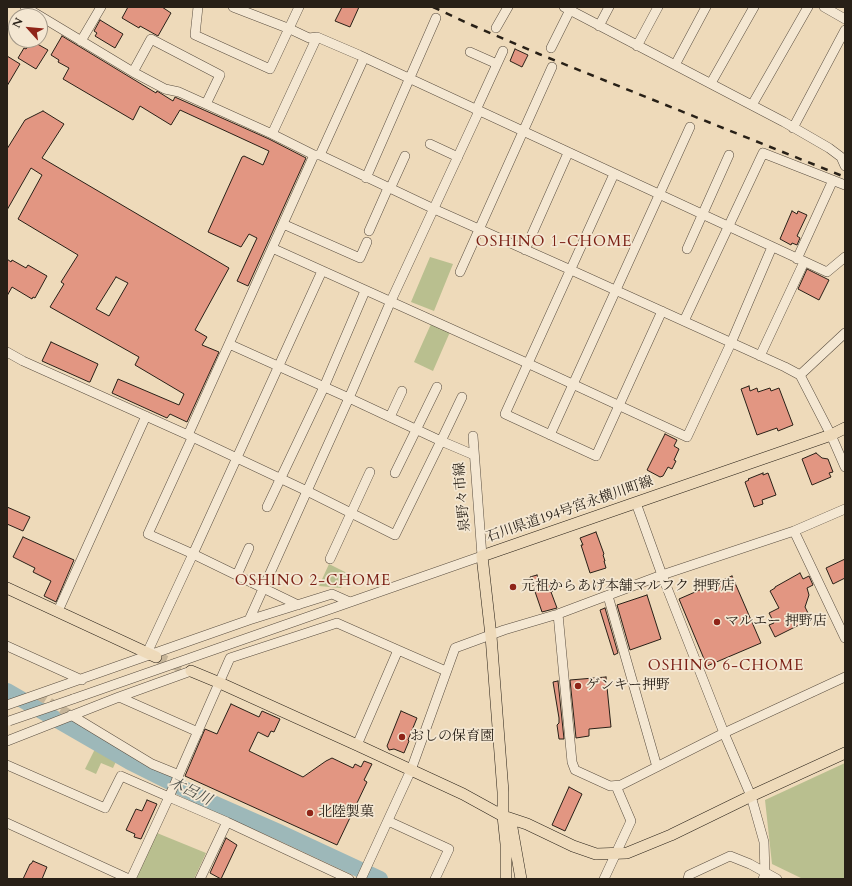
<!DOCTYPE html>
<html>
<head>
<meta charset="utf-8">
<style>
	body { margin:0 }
	#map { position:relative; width:852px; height:886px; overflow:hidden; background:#eedaba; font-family:Cardo,serif }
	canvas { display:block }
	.frame { position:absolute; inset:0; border:8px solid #282017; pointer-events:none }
	.north { position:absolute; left:8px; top:8px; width:40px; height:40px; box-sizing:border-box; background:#f4e7d2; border:1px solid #a29787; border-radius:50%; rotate:297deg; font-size:11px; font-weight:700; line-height:16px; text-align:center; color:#282017 }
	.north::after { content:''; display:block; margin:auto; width:14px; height:18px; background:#8f2418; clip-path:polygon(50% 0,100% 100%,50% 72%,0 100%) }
</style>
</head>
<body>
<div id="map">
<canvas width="852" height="886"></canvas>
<div class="frame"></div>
<div class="north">N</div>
</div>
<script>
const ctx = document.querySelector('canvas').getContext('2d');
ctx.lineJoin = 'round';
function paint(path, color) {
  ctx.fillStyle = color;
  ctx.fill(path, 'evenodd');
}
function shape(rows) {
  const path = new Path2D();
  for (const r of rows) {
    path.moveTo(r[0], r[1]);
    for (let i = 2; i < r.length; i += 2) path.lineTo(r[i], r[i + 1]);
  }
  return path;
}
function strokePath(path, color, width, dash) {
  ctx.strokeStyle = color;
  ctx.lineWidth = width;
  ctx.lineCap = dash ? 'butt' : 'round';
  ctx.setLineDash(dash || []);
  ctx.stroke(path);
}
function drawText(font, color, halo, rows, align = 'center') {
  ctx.font = font + ' Cardo,"Noto Serif JP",serif';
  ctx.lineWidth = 3.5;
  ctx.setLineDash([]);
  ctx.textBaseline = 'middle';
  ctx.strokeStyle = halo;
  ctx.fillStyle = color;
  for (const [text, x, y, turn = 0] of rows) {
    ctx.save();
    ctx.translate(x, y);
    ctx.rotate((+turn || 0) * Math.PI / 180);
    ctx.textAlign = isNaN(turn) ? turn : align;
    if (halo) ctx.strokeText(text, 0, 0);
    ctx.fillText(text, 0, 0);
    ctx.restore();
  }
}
paint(shape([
	[430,257,453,264,434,311,411,302],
	[431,324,450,332,433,371,414,362],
	[329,564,349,574,341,588,319,586],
	[97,745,119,755,113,768,101,763,96,774,85,769],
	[845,763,845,879,803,879,772,864,765,800],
	[157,833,206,853,194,879,136,879]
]), '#b9bf8f');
strokePath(shape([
	[7,691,130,762,204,799,279,832,380,879]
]), '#9db8b9', 16);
const building = shape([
	[128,7,162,7,171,13,158,36,140,26,139,28,122,18,128,7],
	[342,7,359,7,350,27,335,21,342,7],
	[100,20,123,34,115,48,95,36,97,33,94,31,100,20],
	[62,36,156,93,157,91,173,101,175,97,177,98,269,139,306,158,248,286,237,281,257,238,249,234,241,247,208,232,242,157,244,156,263,165,269,151,180,110,171,125,140,106,133,120,63,79,69,68,58,62,59,60,51,55,62,36],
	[32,41,48,50,36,69,18,58,24,48,26,49,32,41],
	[515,49,528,55,522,67,510,61,515,49],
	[7,56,20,64,7,86,7,56],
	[43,111,64,124,42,158,229,268,195,330,207,337,202,345,219,352,187,422,170,414,167,418,112,393,118,379,179,405,184,394,135,365,139,357,50,307,64,284,61,282,78,255,18,219,42,175,31,168,7,210,7,149,25,120,43,111],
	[116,277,128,283,109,316,96,309,116,277],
	[792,211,797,214,798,211,807,215,797,236,800,238,797,245,792,243,791,245,780,239,792,211],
	[7,259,11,262,12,260,26,268,28,265,47,276,35,298,33,297,32,299,12,287,7,296,7,259],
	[807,269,829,280,819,300,798,289,807,269],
	[51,342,98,364,90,382,89,382,42,361,51,342],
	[749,386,750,391,757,388,758,392,770,388,771,391,779,388,793,425,778,431,777,428,757,435,741,389,749,386],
	[665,434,677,440,674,446,679,449,674,460,676,461,672,469,668,467,663,476,660,477,647,470,665,434],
	[816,453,822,458,828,459,833,472,829,473,831,477,812,485,802,459,816,453],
	[763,473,763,475,768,473,776,495,762,500,763,504,754,507,745,482,749,480,748,479,763,473],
	[7,507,30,517,23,531,7,524,7,507],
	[596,532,604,554,603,555,605,561,604,561,606,568,590,573,581,545,583,545,580,538,596,532],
	[23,537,74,560,56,602,44,596,51,581,33,572,35,568,13,557,23,537],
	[845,559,845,578,833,584,826,568,845,559],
	[800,573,803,579,809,576,813,585,807,588,809,595,805,607,810,617,808,618,809,620,775,637,769,625,774,623,769,613,779,608,770,591,775,588,775,587,800,573],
	[537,575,541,587,550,584,553,591,551,592,557,608,542,612,530,577,537,575],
	[732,576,761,643,707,666,679,599,732,576],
	[647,595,661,639,630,650,617,605,647,595],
	[605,608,618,653,614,655,600,610,605,608],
	[606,677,611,727,589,729,589,736,576,738,570,680,606,677],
	[558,681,564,739,559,739,557,725,559,723,559,718,553,682,558,681],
	[231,704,259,717,262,711,280,719,274,732,271,731,268,737,258,732,249,751,303,777,326,761,332,758,353,768,355,764,361,767,364,761,372,764,364,780,367,782,337,845,185,776,205,729,217,734,231,704],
	[401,711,417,718,408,740,409,741,404,753,394,749,389,750,387,746,401,711],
	[569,787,582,794,565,831,552,825,569,787],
	[147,800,157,804,141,839,134,837,135,834,126,830,136,809,142,811,147,800],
	[226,838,237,845,221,879,210,873,226,838],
	[33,861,47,867,42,879,23,879,30,864,31,864,33,861]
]);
paint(building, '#e29682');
strokePath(building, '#282017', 1);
strokePath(shape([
	[38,695,71,715]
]), '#c6b599', 9, [9, 4.5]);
strokePath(shape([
	[156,657,191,671]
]), '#c6b599', 11, [11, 5.5]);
const minor = shape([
	[25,7,40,16],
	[198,7,195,35,270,69,299,7],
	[233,7,290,29,309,38,317,37,359,55,827,272,845,257],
	[564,7,784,122,829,148,841,157,845,166],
	[824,7,845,19],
	[40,16,133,72,165,89,179,92,272,134,314,155,320,155,434,209,571,270,785,367,800,375,831,435,845,467],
	[599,26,609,7],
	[496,28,508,7],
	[81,41,101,7],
	[637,46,658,7],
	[551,48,570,10],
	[470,52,497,64],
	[675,65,706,7],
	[133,72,151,39,220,75,206,104],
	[711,83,754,7],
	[752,105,808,7],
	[476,110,503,51],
	[793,128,845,30],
	[272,134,317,37],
	[430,144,458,157],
	[314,155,188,435,307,491,249,620,332,594,350,602],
	[320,155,364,58],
	[614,174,505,414,596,456,662,311],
	[366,178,436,18],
	[390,189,405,156],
	[283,224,360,258,367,242],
	[369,231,388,188],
	[272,248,527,363,687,437,731,343,772,247],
	[687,249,729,155],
	[525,250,568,153],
	[797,259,833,180],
	[460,272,552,67],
	[684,321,763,153,845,185],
	[229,344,349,398,307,491,395,535,441,441,474,455],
	[7,352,23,361,188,435],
	[760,356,804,262],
	[800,375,845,333],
	[462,397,441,441,349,398,390,303,479,111],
	[390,417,402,391],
	[550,435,690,127],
	[395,473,437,387],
	[636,503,662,575,724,733,751,796,764,842,765,874,763,879],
	[267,507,324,387,365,291],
	[794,531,845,638],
	[330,559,370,472],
	[237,575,249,548],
	[608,596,657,767],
	[298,605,193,554,322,271],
	[58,611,146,416],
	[558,614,572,762,575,770,610,786,621,785,724,733,845,677],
	[7,646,82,680],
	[398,650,446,671],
	[147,653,193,554,148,534,192,438],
	[119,697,191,671],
	[73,699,482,556,473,436],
	[7,705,249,620],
	[71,715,152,764,179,775],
	[7,741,119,697,198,732],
	[7,765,105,808,121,776,169,797,131,879],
	[388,821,449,849,435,879],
	[7,823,129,879],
	[200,879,227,822],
	[349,879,227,822,169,797,230,658,337,623,398,650,357,745],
	[361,879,411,770,455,648,504,630,558,614,662,575,794,531,845,509],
	[604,879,631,821,616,786],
	[688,879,689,875,730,856,750,864,777,879]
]);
const major = shape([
	[7,588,156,657],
	[191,671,220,683,357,745,463,794,503,816,527,824,573,846,596,854,627,853,671,835,751,796,845,753],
	[506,819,512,828,521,879],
	[506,879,506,844,503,816,503,792,491,636,482,556,831,435,845,428]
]);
strokePath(minor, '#5a4e40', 10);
strokePath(major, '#282017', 12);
strokePath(minor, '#f4e7d2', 9);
strokePath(major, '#eedaba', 11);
strokePath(shape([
	[433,7,467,23,539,54,845,177]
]), '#282017', 2.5, [7, 7]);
const minorBridge = shape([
	[9,721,73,699]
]);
strokePath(minorBridge, '#5a4e40', 10, []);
strokePath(minorBridge, '#f4e7d2', 9);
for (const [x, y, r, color] of [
	[513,587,4,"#8f2418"],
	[717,622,4,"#8f2418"],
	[578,686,4,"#8f2418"],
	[402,737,4,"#8f2418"],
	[310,813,4,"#8f2418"]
]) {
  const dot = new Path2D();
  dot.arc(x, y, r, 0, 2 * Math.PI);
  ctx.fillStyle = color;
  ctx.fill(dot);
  strokePath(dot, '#f4e7d2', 1.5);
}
drawText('14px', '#282017', '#f4e7d2', [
	["泉野々市線",463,497,-95],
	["石川県道194号宮永横川町線",570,510,-19]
]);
drawText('14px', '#282017', '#f4e7d2', [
	["元祖からあげ本舗マルフク 押野店",521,587],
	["マルエー 押野店",725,622],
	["ゲンキー押野",586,686],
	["おしの保育園",410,737],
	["北陸製菓",318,813]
], 'left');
ctx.letterSpacing = '1px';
drawText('15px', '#7a1f14', '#f4e7d2', [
	["OSHINO 1-CHOME",554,243],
	["OSHINO 2-CHOME",313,582],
	["OSHINO 6-CHOME",726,667]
]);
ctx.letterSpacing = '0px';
drawText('italic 15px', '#4b4e48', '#f4e7d2', [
	["木呂川",190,792,26]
]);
</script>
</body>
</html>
